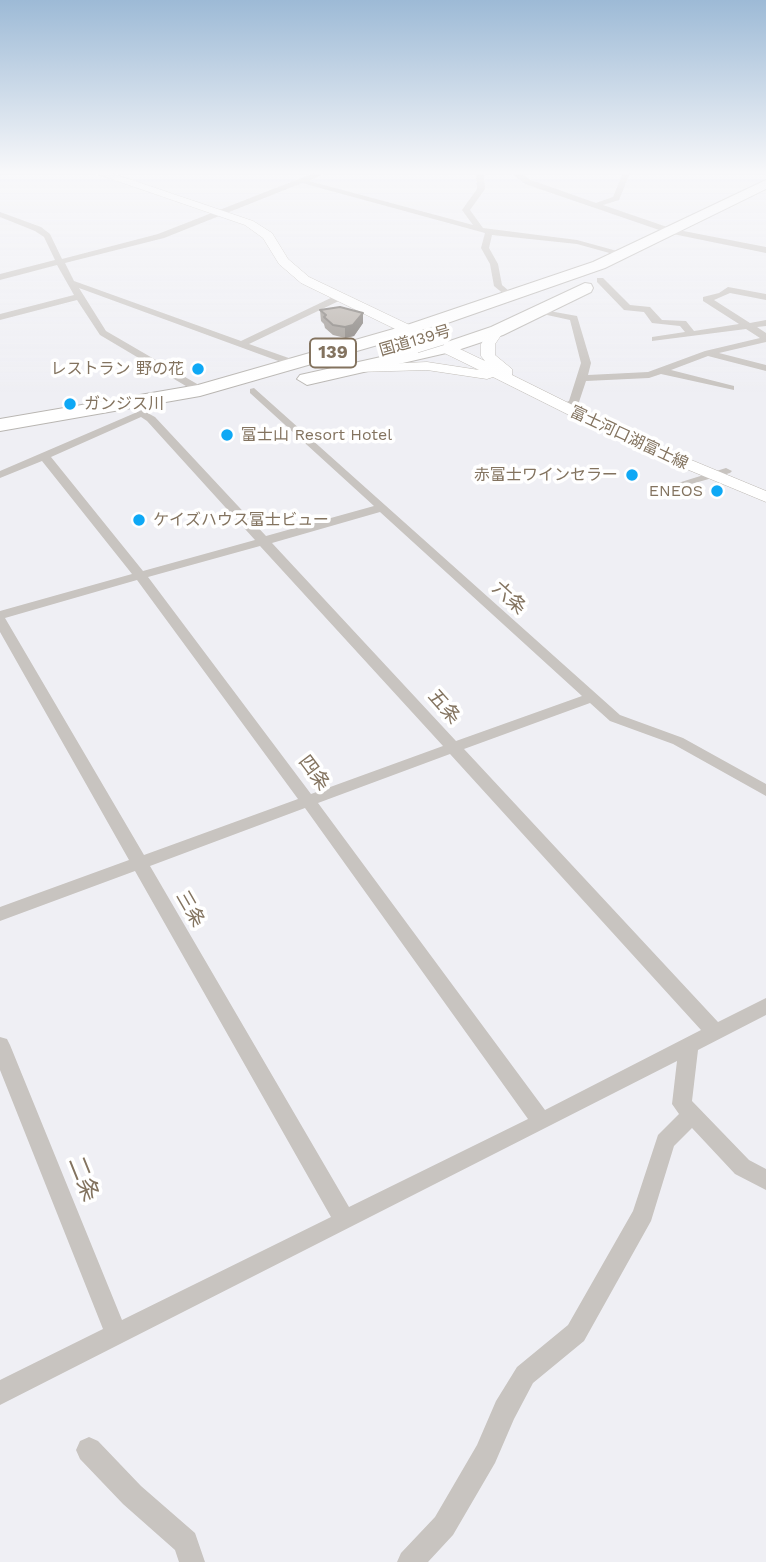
<!DOCTYPE html>
<html>
<head>
<meta charset="utf-8">
<style>
	body { margin:0 }
	canvas { display:block; background:#efeff4 }
</style>
</head>
<body>
<canvas width="766" height="1562"></canvas>
<script>
const ctx = document.querySelector('canvas').getContext('2d');
ctx.lineJoin = 'round';
function shape(rows) {
  const path = new Path2D();
  for (const r of rows) {
    path.moveTo(r[0], r[1]);
    for (let i = 2; i < r.length; i += 2) path.lineTo(r[i], r[i + 1]);
  }
  return path;
}
function strokePath(path, color, width, dash) {
  ctx.strokeStyle = color;
  ctx.lineWidth = width;
  ctx.lineCap = dash ? 'butt' : 'round';
  ctx.setLineDash(dash || []);
  ctx.stroke(path);
}
function paint(path, color) {
  ctx.fillStyle = color;
  ctx.fill(path, 'evenodd');
}
function drawText(font, color, halo, rows, align = 'center') {
  ctx.font = font + ' "Work Sans","Noto Sans JP",sans-serif';
  ctx.lineWidth = 7;
  ctx.setLineDash([]);
  ctx.textBaseline = 'middle';
  ctx.strokeStyle = halo;
  ctx.fillStyle = color;
  for (const [text, x, y, turn = 0] of rows) {
    ctx.save();
    ctx.translate(x, y);
    ctx.rotate((+turn || 0) * Math.PI / 180);
    ctx.textAlign = isNaN(turn) ? turn : align;
    if (halo) ctx.strokeText(text, 0, 0);
    ctx.fillText(text, 0, 0);
    ctx.restore();
  }
}
const secondary = shape([
	[94,173,111,173,253,221,272,233,288,259,309,277,485,361,481,356,481,344,492,328,502,328,504,331,495,344,495,355,512,369,512,375,643,440,766,491,766,502,631,446,493,377,487,379,427,370,356,372,354,369,361,365,427,362,479,370,301,283,279,264,263,238,245,225,94,173]
]);
const highway = shape([
	[766,180,766,189,605,268,416,334,200,396,0,431,0,419,198,385,404,326,593,262,766,180],
	[585,283,591,284,593,288,591,292,503,335,455,351,307,385,297,379,300,375,444,343,491,327,585,283]
]);
strokePath(secondary, '#bcb8b2', 1);
strokePath(highway, '#b9b6b2', 2);
paint(shape([
	[0,173,5,173,0,176,0,173],
	[314,173,325,173,309,181,473,225,462,210,477,189,476,173,484,173,485,189,470,210,483,228,577,240,628,254,624,257,577,244,492,235,489,248,498,264,502,285,516,297,511,300,494,286,490,264,481,248,485,233,302,183,164,238,65,263,74,281,241,341,337,295,343,295,343,299,249,344,300,362,300,366,292,366,79,288,106,331,204,388,204,392,196,392,100,335,77,300,0,320,0,314,74,295,57,265,0,280,0,274,55,260,44,237,35,231,0,217,0,212,41,227,50,234,62,259,158,234,314,173],
	[511,173,520,173,531,180,596,203,613,197,623,173,630,173,619,200,603,205,673,229,766,247,766,253,668,233,525,184,511,173],
	[597,278,603,278,630,305,650,307,662,320,686,321,694,331,739,324,703,301,703,297,719,293,728,287,766,294,766,300,730,293,714,300,750,323,766,320,766,326,757,327,766,333,766,342,719,353,766,365,766,371,708,356,671,370,734,386,734,390,661,374,649,378,586,381,578,405,559,409,559,405,569,401,581,363,570,320,538,313,538,309,577,316,591,363,588,375,648,372,705,351,760,338,746,329,652,341,652,337,685,332,680,326,652,323,644,312,624,310,597,282,597,278],
	[254,388,620,715,683,738,766,784,766,796,673,744,610,721,590,703,464,749,718,1022,766,998,766,1015,698,1050,692,1101,749,1160,766,1169,766,1190,735,1174,692,1128,674,1146,651,1221,584,1341,533,1383,514,1419,495,1463,453,1535,428,1562,397,1562,401,1553,435,1517,477,1445,496,1401,517,1367,568,1325,633,1211,658,1135,679,1114,672,1104,677,1061,0,1405,0,1380,103,1329,0,1070,0,1037,7,1039,10,1045,122,1320,331,1217,135,871,0,921,0,907,129,860,0,632,0,611,132,574,42,461,0,478,0,471,142,410,155,417,266,536,374,506,250,393,250,389,254,388],
	[141,417,147,421,255,540,143,571,51,457,141,417],
	[380,512,582,696,456,741,272,543,380,512],
	[260,546,443,746,311,794,148,577,260,546],
	[137,580,298,799,144,855,5,618,137,580],
	[450,754,701,1030,545,1110,318,803,450,754],
	[305,808,528,1119,349,1207,150,866,305,808],
	[726,468,732,471,730,473,684,486,678,483,726,468],
	[89,1437,98,1441,141,1486,195,1533,205,1562,179,1562,175,1550,123,1504,80,1459,76,1450,80,1441,89,1437]
]), '#c8c4c0');
paint(secondary, '#fff');
paint(highway, '#fff');
const highwayBridge = shape([
	[415,343,441,335]
]);
strokePath(highwayBridge, '#b9b6b2', 21, []);
strokePath(highwayBridge, '#fff', 20);
paint(shape([
	[320,310,363,323,354,336,345,338,333,335,325,328,324,324,321,321]
]), '#9d9791');
paint(shape([
	[363,313,363,323,354,336,345,338,345,327]
]), '#807b76');
const building = shape([
	[340,307,363,313,353,325,345,327,333,325,324,317,326,315,320,310,340,307]
]);
paint(building, '#b7b0a9');
strokePath(building, '#807b76', 2);
const sky = ctx.createLinearGradient(0, 0, 0, 392);
sky.addColorStop(0, '#9dbad6');
sky.addColorStop(0.44, '#f8f8fa');
sky.addColorStop(1, '#f8f8fa00');
ctx.fillStyle = sky;
ctx.fillRect(0, 0, 766, 392);
for (const [x, y, r, color] of [
	[198,369,7,"#0ea8f5"],
	[70,404,7,"#0ea8f5"],
	[227,435,7,"#0ea8f5"],
	[632,475,7,"#0ea8f5"],
	[717,491,7,"#0ea8f5"],
	[139,520,7,"#0ea8f5"]
]) {
  const dot = new Path2D();
  dot.arc(x, y, r, 0, 2 * Math.PI);
  ctx.fillStyle = color;
  ctx.fill(dot);
  strokePath(dot, '#fff', 2.5);
}
drawText('16px', '#83735f', '#fff', [
	["国道139号",415,341,-16],
	["富士河口湖富士線",629,438,25]
]);
drawText('16px', '#83735f', '#fff', [
	["レストラン 野の花",184,369],
	["ガンジス川",84,404,"left"],
	["富士山 Resort Hotel",241,435,"left"],
	["赤富士ワインセラー",618,475],
	["ENEOS",703,491],
	["ケイズハウス富士ビュー",153,520,"left"]
], 'right');
for (const [x, y, w] of [
	[333,353,46]
]) {
  const box = new Path2D();
  box.roundRect(x - w / 2, y - 14.5, w, 29, 5);
  ctx.fillStyle = '#fff';
  ctx.fill(box);
  strokePath(box, '#83735f', 2);
}
drawText('bold 18px', '#83735f', null, [
	["139",333,353]
]);
drawText('19px', '#83735f', '#fff', [
	["六条",509,598,42],
	["五条",444,707,48],
	["四条",314,773,53],
	["三条",190,909,60]
]);
drawText('23px', '#83735f', '#fff', [
	["二条",83,1179,68]
]);
</script>
</body>
</html>
